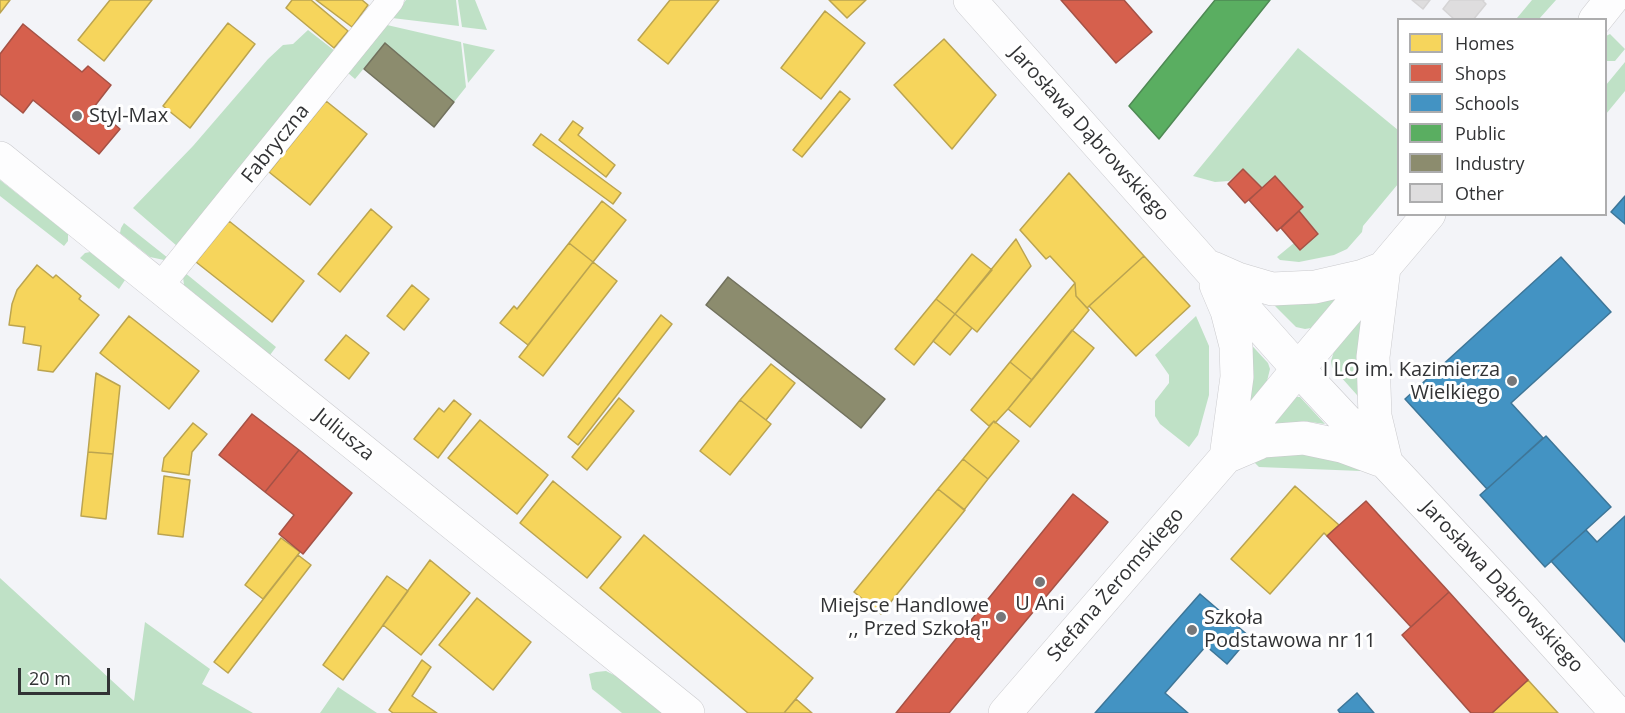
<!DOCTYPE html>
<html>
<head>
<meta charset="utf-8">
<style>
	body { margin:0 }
	#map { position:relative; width:1625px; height:713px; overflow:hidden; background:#f3f4f8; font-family:"Open Sans",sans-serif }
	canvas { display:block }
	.legend { position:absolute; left:1397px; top:18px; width:210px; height:198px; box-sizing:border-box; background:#fff; border:2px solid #adadae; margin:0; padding:8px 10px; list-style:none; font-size:18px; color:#323335 }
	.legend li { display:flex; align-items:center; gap:12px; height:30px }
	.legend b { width:30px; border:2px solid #adadae }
	.scale { position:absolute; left:18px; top:668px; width:92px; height:27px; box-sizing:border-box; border:3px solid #323335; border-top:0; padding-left:8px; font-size:18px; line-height:21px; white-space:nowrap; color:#323335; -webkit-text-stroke:4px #fff; paint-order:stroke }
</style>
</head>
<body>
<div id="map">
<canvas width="1625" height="713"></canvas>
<ul class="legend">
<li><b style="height:16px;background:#f6d55c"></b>Homes</li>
<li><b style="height:16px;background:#d6604d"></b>Shops</li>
<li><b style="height:16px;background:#4393c3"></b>Schools</li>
<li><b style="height:16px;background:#5aae61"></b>Public</li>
<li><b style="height:16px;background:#8c8c6e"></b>Industry</li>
<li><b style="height:16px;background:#deddde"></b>Other</li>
</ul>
<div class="scale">20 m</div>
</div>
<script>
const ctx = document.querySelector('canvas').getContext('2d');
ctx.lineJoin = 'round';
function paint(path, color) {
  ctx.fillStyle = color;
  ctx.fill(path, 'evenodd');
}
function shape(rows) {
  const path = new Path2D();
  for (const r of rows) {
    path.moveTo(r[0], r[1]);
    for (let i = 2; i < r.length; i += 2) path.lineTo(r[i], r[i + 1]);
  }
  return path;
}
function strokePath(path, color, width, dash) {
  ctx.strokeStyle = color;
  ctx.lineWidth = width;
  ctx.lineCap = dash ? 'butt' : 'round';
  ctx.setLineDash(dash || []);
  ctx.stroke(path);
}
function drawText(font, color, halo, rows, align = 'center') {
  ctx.font = font + ' "Open Sans",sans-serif';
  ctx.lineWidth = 6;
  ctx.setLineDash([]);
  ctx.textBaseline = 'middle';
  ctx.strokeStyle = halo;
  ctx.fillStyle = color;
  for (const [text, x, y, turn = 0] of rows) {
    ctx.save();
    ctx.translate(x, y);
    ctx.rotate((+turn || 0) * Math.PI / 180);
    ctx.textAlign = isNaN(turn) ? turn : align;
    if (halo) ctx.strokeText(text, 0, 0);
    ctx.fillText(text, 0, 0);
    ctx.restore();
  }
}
paint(shape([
	[406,0,456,0,459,26,392,18],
	[458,0,475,0,487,30,462,27],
	[1532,0,1556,0,1539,19,1518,19,1517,18],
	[387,25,461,42,466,87,454,102,385,43,355,79,348,73],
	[308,30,335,51,177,246,133,208,193,146,268,59,283,45,293,44],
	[1610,34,1625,49,1615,61,1606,61,1606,36],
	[463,43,495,50,468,83],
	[1298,48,1398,130,1398,184,1363,226,1362,232,1347,249,1334,255,1299,262,1280,260,1277,257,1294,243,1300,249,1318,233,1299,211,1303,207,1262,188,1243,169,1229,181,1215,182,1193,176],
	[1625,62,1625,91,1606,114,1606,85],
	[0,180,68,234,68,241,64,246,0,196],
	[124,223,168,258,164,260,150,257,120,233,121,228],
	[90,252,125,280,119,289,80,258,85,253],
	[184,272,276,347,270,355,184,285,183,277],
	[1345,288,1311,328,1305,329,1296,327,1268,299],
	[1368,310,1365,404,1332,367,1331,361,1334,351],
	[1196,316,1209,346,1209,395,1198,435,1189,447,1160,424,1155,416,1155,401,1169,383,1169,375,1155,355],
	[1245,338,1268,363,1270,369,1267,381,1242,412],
	[1292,397,1300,397,1325,424,1303,421,1267,428],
	[1286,451,1348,461,1361,471,1259,467,1252,460],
	[0,578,134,701,145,622,210,669,202,684,253,713,0,713],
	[606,671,616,676,662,713,622,713,592,689,589,674,596,672],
	[338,687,377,713,320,713]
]), '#bfe1c6');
const homes = shape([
	[0,0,10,0,0,13,0,0],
	[110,0,152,0,104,61,78,40,110,0],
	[292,0,311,0,348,31,334,48,286,8,292,0],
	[316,0,362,0,368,5,352,27,316,0],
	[670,0,719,0,668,64,638,40,670,0],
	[829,0,866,0,847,18,829,0],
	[825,11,865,43,821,99,781,68,825,11],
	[228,23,255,44,190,128,163,106,228,23],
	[944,39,996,95,952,149,894,85,944,39],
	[840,91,850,99,802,157,793,150,840,91],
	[326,101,367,134,310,205,269,172,326,101],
	[573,121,583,128,578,135,615,165,606,177,559,140,573,121],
	[541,134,621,193,613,204,533,145,541,134],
	[1069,173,1144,256,1087,308,1076,296,1075,283,1050,256,1046,259,1020,230,1069,173],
	[602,201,626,220,593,262,569,243,602,201],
	[371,209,392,227,340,292,318,274,371,209],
	[229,221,304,281,272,322,196,262,229,221],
	[1016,239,1031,266,977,332,955,314,1016,239],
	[569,243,593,262,528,345,500,323,514,306,517,309,569,243],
	[972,254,992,270,955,314,936,299,972,254],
	[1144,256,1190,306,1136,356,1089,306,1144,256],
	[593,262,617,281,543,376,519,357,593,262],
	[37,265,53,278,56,275,81,296,79,299,99,315,53,372,38,370,41,346,23,343,25,327,9,325,12,304,17,290,37,265],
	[1075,283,1076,296,1089,310,1032,380,1010,362,1075,283],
	[412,285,429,299,404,330,387,316,412,285],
	[936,299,955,314,914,365,895,349,936,299],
	[955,314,972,328,950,355,933,341,955,314],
	[661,315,672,324,578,445,568,437,661,315],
	[129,316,199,371,169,409,100,353,129,316],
	[1072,330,1094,348,1030,427,1008,409,1072,330],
	[346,335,369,353,349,379,325,360,346,335],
	[1010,362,1032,380,1008,409,995,423,994,421,989,426,971,410,1010,362],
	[771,364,795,383,766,420,740,400,771,364],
	[96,373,120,386,113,454,88,452,96,373],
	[619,398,634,411,587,470,572,457,619,398],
	[454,400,471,414,438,458,414,439,439,408,444,412,454,400],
	[740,400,771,424,730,475,700,451,740,400],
	[480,420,548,475,517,514,448,458,480,420],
	[994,421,1019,441,988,479,963,459,994,421],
	[193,423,207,434,192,452,189,475,162,471,164,458,193,423],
	[88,452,113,454,106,519,81,516,88,452],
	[963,459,988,479,964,510,938,489,963,459],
	[164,476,190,480,183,537,158,534,164,476],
	[553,481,621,537,587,578,520,523,553,481],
	[1295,486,1339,525,1327,536,1324,533,1270,594,1231,559,1295,486],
	[938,489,965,510,881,614,854,592,938,489],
	[644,535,813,678,784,713,748,713,600,588,644,535],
	[281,538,300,552,263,599,245,585,281,538],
	[298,555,311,565,228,673,214,662,298,555],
	[430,560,470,593,421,655,383,625,430,560],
	[387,576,408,591,343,680,323,665,387,576],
	[477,598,531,642,493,690,439,645,477,598],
	[422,660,431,667,412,696,437,713,393,713,389,710,422,660],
	[1528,680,1558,713,1492,713,1528,680],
	[796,699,812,713,784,713,796,699]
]);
paint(homes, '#f6d55c');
strokePath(homes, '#bba450', 1.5);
const shops = shape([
	[1061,0,1124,0,1152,32,1116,63,1061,0],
	[23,24,82,72,88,66,111,85,94,107,120,129,99,154,33,100,23,113,0,94,0,54,23,24],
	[1243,169,1262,188,1245,203,1228,184,1243,169],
	[1275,176,1303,207,1277,231,1249,200,1275,176],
	[1299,211,1318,234,1300,250,1281,228,1299,211],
	[252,414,299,450,265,492,219,455,252,414],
	[299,450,352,493,303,554,279,534,294,515,265,492,299,450],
	[1073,494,1108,522,949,713,896,713,1073,494],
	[1366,501,1449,592,1411,627,1327,536,1366,501],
	[1449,592,1528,680,1492,713,1471,713,1402,635,1449,592]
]);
paint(shops, '#d6604d');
strokePath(shops, '#a55246', 1.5);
const schools = shape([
	[1625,196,1625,224,1611,212,1625,196],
	[1561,257,1611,312,1511,403,1543,438,1487,489,1405,399,1561,257],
	[1546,436,1611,507,1545,567,1480,495,1546,436],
	[1625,516,1625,642,1551,561,1586,530,1597,542,1625,516],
	[1200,594,1250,637,1227,664,1206,646,1165,693,1188,713,1095,713,1200,594],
	[1357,693,1374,713,1340,713,1338,710,1357,693]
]);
paint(schools, '#4393c3');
strokePath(schools, '#3e7698', 1.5);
const public = shape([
	[1215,0,1270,0,1159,139,1129,106,1215,0]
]);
paint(public, '#5aae61');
strokePath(public, '#4e8954', 1.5);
const industry = shape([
	[385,43,454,102,434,127,364,69,385,43],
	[728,277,885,399,861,428,706,305,728,277]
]);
paint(industry, '#8c8c6e');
strokePath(industry, '#71715d', 1.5);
const building = shape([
	[1412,0,1430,0,1423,9,1412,0],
	[1450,0,1484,0,1483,1,1486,4,1473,20,1455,20,1443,9,1450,0]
]);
paint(building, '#deddde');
strokePath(building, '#d5d4d5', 1.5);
const pedestrian = shape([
	[160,286,391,0]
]);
const minor = shape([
	[970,0,1298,369,1524,610,1617,713],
	[1595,20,1611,0],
	[1213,268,1238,279,1272,289,1315,287,1363,276,1384,268,1373,357,1375,416,1386,462],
	[1216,285,1227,311,1236,346,1237,377,1226,457],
	[1228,456,1263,441,1304,438,1342,446,1380,460],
	[1005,713,1226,457,1298,369,1429,214]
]);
const tertiary = shape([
	[0,158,688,713]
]);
strokePath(pedestrian, '#cacacd', 27);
strokePath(minor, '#cacacd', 34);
strokePath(tertiary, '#cacacd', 34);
strokePath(pedestrian, '#fdfdfe', 26);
strokePath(minor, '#fdfdfe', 33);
strokePath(tertiary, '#fdfdfe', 33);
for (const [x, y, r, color] of [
	[77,116,6,"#767779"],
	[1512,381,6,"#767779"],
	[1040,582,6,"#767779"],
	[1001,617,6,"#767779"],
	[1192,630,6,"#767779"]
]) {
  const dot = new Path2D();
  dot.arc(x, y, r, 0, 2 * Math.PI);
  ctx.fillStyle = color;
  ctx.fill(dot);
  strokePath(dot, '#fff', 2);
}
drawText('20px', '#323335', '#fff', [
	["Styl-Max",89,116],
	["I LO im. Kazimierza",1500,370,"right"],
	["Wielkiego",1500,393,"right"],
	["U Ani",1040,604,"center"],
	["Miejsce Handlowe",989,606,"right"],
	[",, Przed Szkołą\"",989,629,"right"],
	["Szkoła",1204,618],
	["Podstawowa nr 11",1204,641]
], 'left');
drawText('20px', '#323335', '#fff', [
	["Jarosława Dąbrowskiego",1089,134,48],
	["Fabryczna",276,144,-51],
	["Juliusza",344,435,39],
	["Stefana Żeromskiego",1116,585,-49],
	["Jarosława Dąbrowskiego",1502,587,47]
]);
</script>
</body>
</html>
